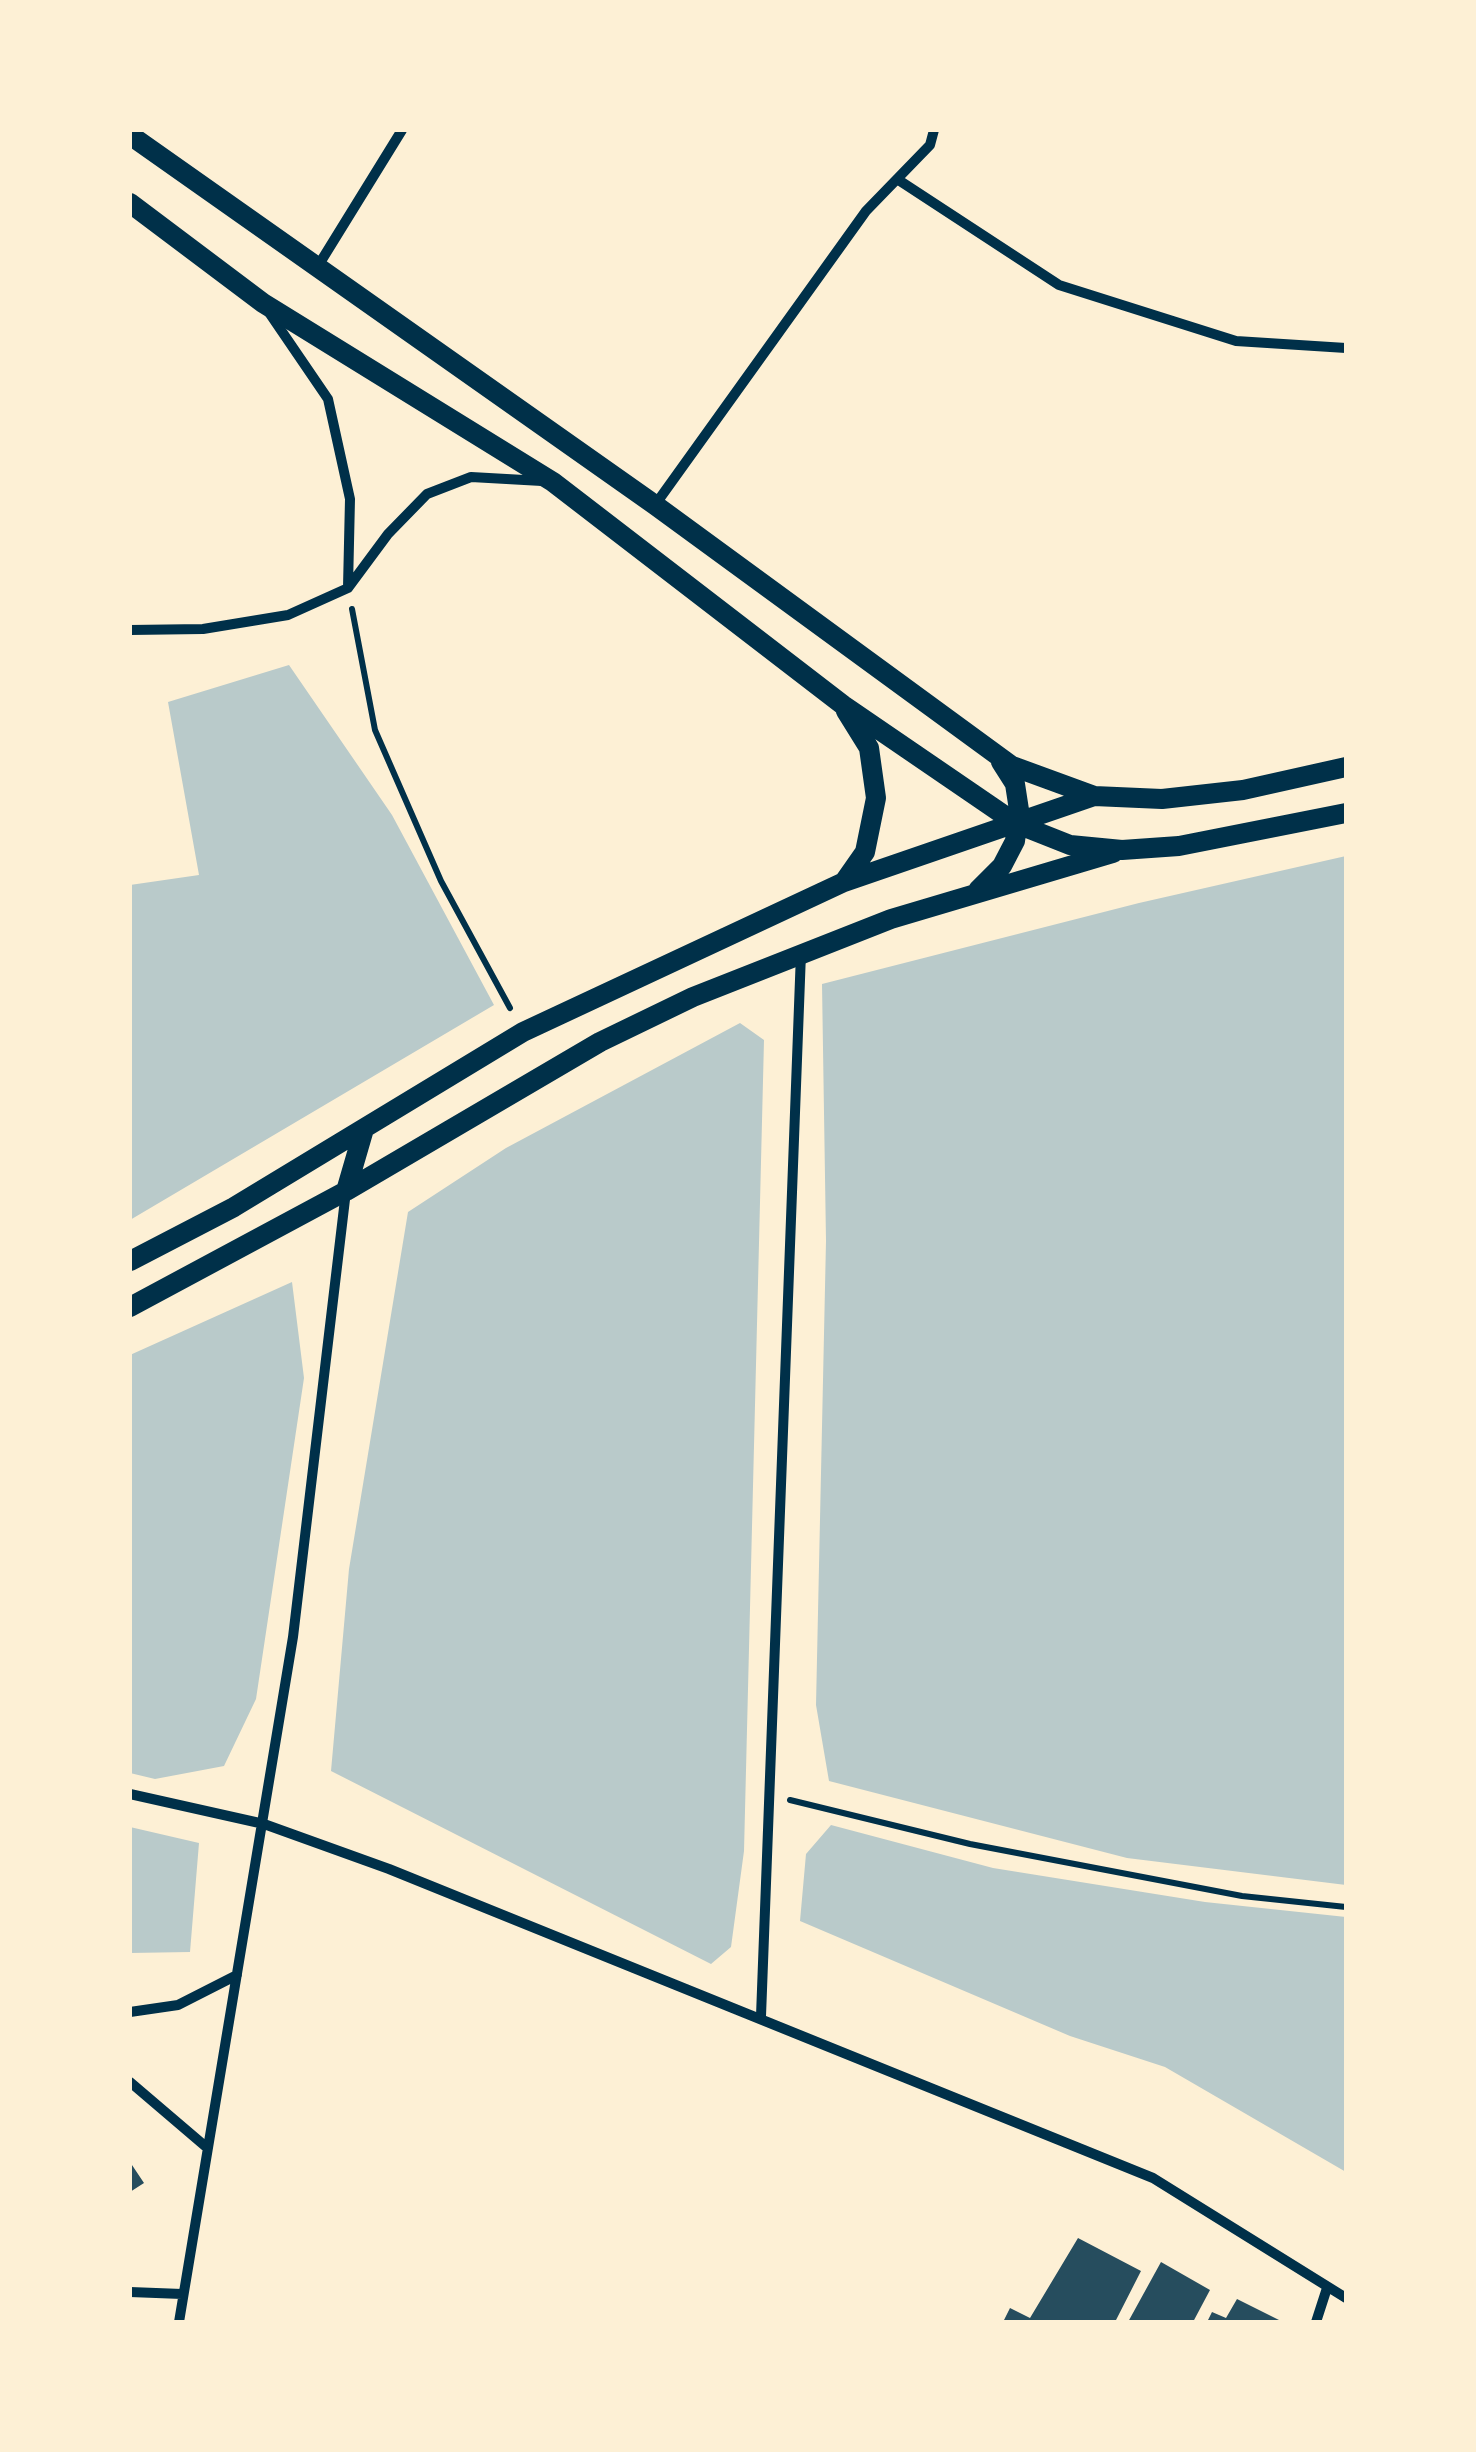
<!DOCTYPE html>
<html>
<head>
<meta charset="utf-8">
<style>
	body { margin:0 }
	#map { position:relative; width:1476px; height:2452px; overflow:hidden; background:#fdf0d5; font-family:"Alegreya Sans",sans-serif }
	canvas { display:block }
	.frame { position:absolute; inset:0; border:132px solid #fdf0d5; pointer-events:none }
</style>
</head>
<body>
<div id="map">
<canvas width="1476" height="2452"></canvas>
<div class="frame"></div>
</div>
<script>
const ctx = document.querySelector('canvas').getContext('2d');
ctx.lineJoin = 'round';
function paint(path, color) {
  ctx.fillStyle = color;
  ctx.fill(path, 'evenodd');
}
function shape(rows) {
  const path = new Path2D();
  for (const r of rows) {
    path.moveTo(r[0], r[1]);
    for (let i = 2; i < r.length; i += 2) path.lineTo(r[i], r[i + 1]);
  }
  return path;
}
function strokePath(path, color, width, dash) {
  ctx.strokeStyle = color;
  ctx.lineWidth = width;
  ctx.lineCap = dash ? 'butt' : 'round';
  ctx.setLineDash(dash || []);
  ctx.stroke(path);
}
paint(shape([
	[289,665,392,815,494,1005,130,1220,130,885,199,875,168,702],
	[1346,856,1346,1885,1127,1858,829,1781,816,1705,826,1241,822,984,1139,903],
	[740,1023,764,1040,744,1851,731,1947,711,1964,331,1771,349,1569,408,1212,506,1148],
	[292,1282,304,1378,256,1699,224,1766,155,1779,130,1773,130,1355],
	[831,1825,993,1868,1205,1902,1346,1917,1346,2172,1165,2067,1070,2036,800,1921,806,1854],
	[130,1827,199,1843,190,1952,130,1953]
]), '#b9caca');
paint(shape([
	[130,2162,144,2183,130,2192],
	[1078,2238,1141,2271,1115,2322,1003,2322,1010,2308,1030,2318],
	[1161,2262,1210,2290,1193,2322,1128,2322],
	[1237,2299,1283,2322,1207,2322,1212,2312,1226,2318]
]), '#264d5e');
strokePath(shape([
	[352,609,375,730,441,881,510,1008],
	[790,1800,970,1844,1242,1896,1346,1907]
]), '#003049', 6);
strokePath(shape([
	[897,179,1059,285,1236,341,1346,348],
	[318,266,402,130],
	[270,314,328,399,350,499,348,587],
	[655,505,866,211,930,145,934,130],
	[130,630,203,629,288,615,348,588,388,534,427,494,471,477,542,481],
	[130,1794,264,1824,389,1869,1153,2178,1346,2298],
	[130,2012,178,2005,237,1975],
	[761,2016,801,953],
	[130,2082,205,2146],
	[130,2292,182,2294],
	[179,2322,293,1637,346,1191],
	[1316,2322,1327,2288]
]), '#003049', 10);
strokePath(shape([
	[130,135,655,505,1012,766,1094,796,1162,799,1243,790,1346,767],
	[130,203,263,303,553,482,843,705,1017,824,1070,845,1122,850,1179,846,1346,813],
	[844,882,865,852,876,798,869,748,846,711],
	[978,890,1002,866,1015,841,1019,810,1015,784,1001,762],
	[346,1191,364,1129],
	[130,1261,234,1207,523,1032,844,882,1094,796],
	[130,1307,346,1191,600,1042,693,997,891,919,1113,853]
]), '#003049', 20);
</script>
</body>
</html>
